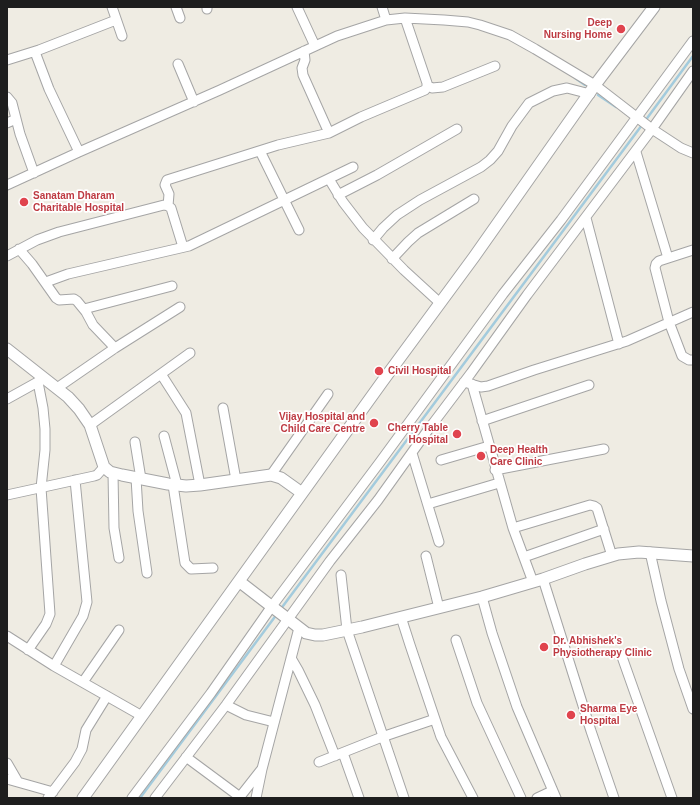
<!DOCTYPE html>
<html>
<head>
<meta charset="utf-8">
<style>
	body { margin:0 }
	#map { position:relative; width:700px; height:805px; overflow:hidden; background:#efece3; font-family:Arial,sans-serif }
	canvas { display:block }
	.frame { position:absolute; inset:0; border:8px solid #1e1e1e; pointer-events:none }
</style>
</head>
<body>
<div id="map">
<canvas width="700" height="805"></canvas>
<div class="frame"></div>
</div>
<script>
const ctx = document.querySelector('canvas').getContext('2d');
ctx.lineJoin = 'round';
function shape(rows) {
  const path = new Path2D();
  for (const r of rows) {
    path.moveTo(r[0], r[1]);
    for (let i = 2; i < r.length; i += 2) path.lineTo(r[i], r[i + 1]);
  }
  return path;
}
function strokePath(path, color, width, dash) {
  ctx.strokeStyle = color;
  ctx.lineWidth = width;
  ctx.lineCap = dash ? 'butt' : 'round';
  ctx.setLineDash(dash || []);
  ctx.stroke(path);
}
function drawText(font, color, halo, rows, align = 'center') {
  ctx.font = font + ' Arial,sans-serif';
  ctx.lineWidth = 3.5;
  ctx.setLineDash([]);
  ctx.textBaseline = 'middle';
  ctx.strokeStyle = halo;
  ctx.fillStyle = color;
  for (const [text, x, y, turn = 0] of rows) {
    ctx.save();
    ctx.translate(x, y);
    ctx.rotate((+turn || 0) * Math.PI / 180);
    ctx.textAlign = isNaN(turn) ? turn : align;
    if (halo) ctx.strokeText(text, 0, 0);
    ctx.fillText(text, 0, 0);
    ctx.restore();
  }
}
strokePath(shape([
	[575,78,585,85],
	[598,95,616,107],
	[645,121,693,56],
	[280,610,642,125],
	[140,798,277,614]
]), '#a3cbdd', 2.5);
const minor = shape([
	[112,7,122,36],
	[176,7,180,18],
	[207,7,207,9],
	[297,7,315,46],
	[382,7,386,20],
	[304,51,305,60,302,68,303,75,329,133],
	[35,52,49,89,79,152],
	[7,60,39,50,116,20],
	[178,64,194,102],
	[427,85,432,88,443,87,495,66],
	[7,97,12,103,20,134,34,173],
	[7,123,16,119],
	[260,151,299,230],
	[636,152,668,258],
	[329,179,343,202,363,228,404,270,440,303],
	[7,185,79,152,220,90,337,36,386,20,405,18,444,20,468,22,480,25,510,35,535,49,595,85,652,129,681,148,693,153],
	[338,195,377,175,457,129],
	[168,206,169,194,165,185,167,180,278,145,329,133,361,117,425,90,427,87,427,83,405,18],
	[586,218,619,344],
	[373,240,383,228,397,215,420,200,481,167,490,160,498,151,512,126,529,103,553,91,567,88,590,94],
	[19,249,32,264,56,298,59,300,74,299,77,301,86,312,93,325,115,348],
	[693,250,659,261,656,264,655,268,669,322,682,356,689,360,693,360],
	[7,256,37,240,59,232,164,205,168,206,171,208,183,247],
	[392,259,408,242,418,233,474,199],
	[46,282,68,274,189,246,353,167],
	[84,309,172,286],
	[161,374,186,413,200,485],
	[464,382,481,387,488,386,534,370,627,341,693,312],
	[472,384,513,528,533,582],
	[57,388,115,348,180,307],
	[7,399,43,379],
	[223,408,236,480],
	[482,421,589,385],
	[90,425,190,353],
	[164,436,177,485],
	[135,442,141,479],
	[412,453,439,542],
	[441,460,489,446],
	[495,470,604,449],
	[113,473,114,528,119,558],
	[271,475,328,394],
	[136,478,138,511,147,573],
	[173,485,185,563,191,569,213,568],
	[7,495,94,476,97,475,104,467],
	[428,504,499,483],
	[513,528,590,505,594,506,597,508,612,556],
	[650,552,661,601,679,669,693,709],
	[426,556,439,608],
	[524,557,604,529],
	[341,575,347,630,404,798],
	[543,579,591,731,614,798],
	[482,597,492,633,517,707,556,798],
	[401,617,410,645,441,737,473,798],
	[7,636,54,666,142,716],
	[456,640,477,703,521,798],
	[28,650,46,624,50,614,41,488,45,450,45,429,43,408,38,382],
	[621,654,672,798],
	[291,658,298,670,315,705,335,756],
	[54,666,83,616,87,602,75,480],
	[83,682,119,630],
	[226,705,246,715,274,722],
	[343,753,359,798],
	[186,757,240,797],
	[319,762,382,737,435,719],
	[7,763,18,782],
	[7,779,53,792],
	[48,798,75,762,82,749,86,730,107,696],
	[132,798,211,693,272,606,380,462,503,294,561,220,693,41],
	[155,798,226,705,330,561,378,500,428,430,471,373,527,295,652,129,693,71],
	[239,798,261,770],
	[256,798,262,769,299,628],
	[537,798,552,791]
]);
const tertiary = shape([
	[7,349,68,397,79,409,90,425,104,467,110,472,122,475,168,484,186,486,200,485,271,475,281,478,302,493],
	[240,582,306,633,315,635,323,635,362,627,482,597,543,579,585,564,618,554,639,552,693,556],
	[83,798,382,382,474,257,595,85,654,7]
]);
strokePath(minor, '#a5a5a5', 11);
strokePath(tertiary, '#a5a5a5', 13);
strokePath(minor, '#fff', 9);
strokePath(tertiary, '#fff', 11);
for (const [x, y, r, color] of [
	[621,29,5,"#e0444e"],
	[24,202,5,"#e0444e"],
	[379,371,5,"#e0444e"],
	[374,423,5,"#e0444e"],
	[457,434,5,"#e0444e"],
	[481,456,5,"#e0444e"],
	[544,647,5,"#e0444e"],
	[571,715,5,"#e0444e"]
]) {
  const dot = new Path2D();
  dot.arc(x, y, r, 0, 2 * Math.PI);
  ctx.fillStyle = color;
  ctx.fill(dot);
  strokePath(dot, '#fff', 1.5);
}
drawText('bold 10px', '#be3a42', '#fff', [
	["Deep",612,23,"right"],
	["Nursing Home",612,35,"right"],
	["Sanatam Dharam",33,196],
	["Charitable Hospital",33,208],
	["Civil Hospital",388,371],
	["Vijay Hospital and",365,417,"right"],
	["Child Care Centre",365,429,"right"],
	["Cherry Table",448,428,"right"],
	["Hospital",448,440,"right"],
	["Deep Health",490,450],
	["Care Clinic",490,462],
	["Dr. Abhishek's",553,641],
	["Physiotherapy Clinic",553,653],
	["Sharma Eye",580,709],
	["Hospital",580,721]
], 'left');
</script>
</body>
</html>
